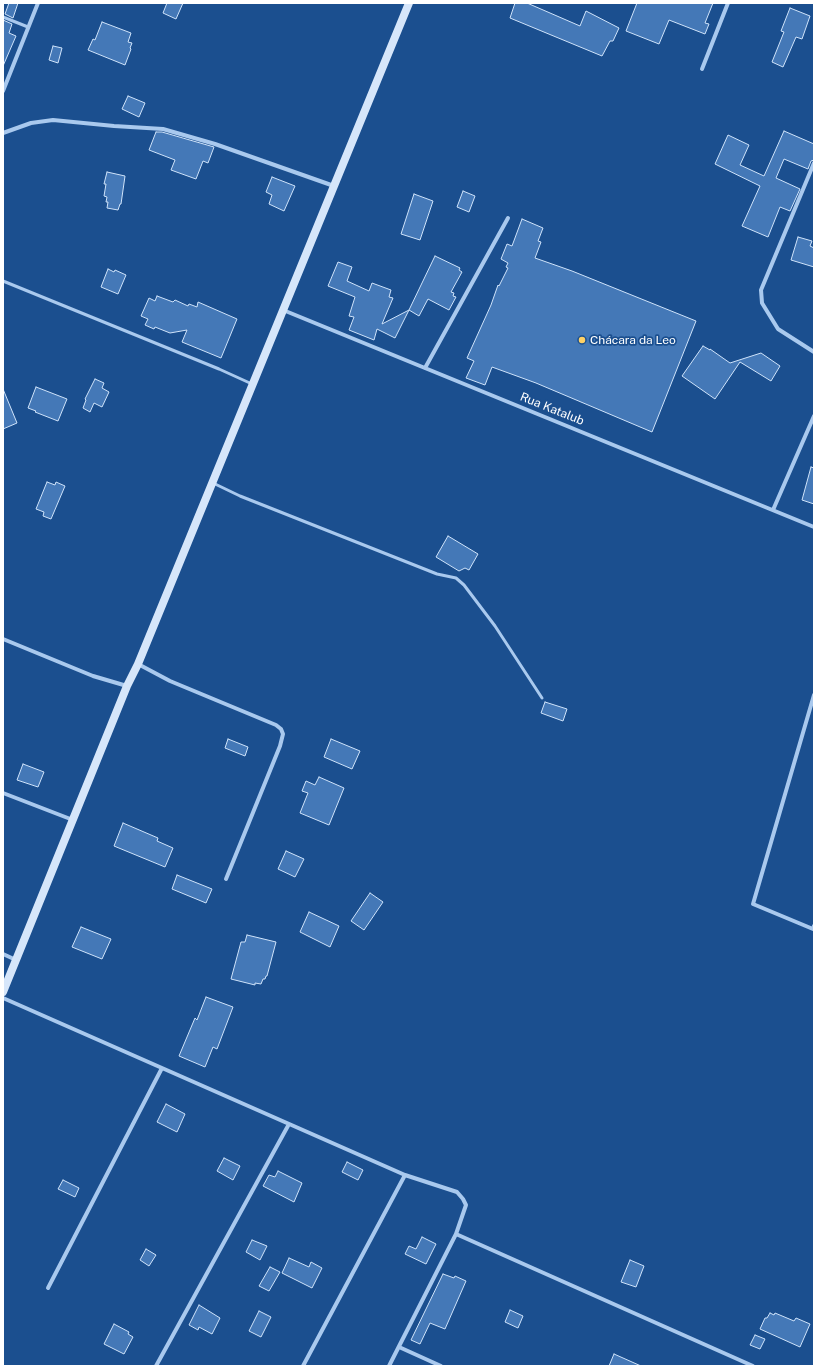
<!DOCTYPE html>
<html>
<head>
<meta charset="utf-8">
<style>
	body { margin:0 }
	#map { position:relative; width:817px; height:1369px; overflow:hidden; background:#1b4f8f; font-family:"Public Sans",sans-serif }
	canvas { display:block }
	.frame { position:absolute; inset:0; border:4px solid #fff; pointer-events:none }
</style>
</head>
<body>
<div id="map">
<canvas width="817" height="1369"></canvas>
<div class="frame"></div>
</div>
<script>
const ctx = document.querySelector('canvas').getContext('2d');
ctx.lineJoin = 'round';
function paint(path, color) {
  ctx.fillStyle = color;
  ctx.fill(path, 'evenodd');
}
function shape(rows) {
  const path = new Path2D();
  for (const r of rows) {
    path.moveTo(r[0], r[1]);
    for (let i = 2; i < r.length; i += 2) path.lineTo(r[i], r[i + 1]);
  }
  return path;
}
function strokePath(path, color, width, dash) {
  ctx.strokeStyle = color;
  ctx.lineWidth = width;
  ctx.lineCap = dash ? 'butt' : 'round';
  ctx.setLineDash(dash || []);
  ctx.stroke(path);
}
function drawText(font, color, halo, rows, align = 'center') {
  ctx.font = font + ' "Public Sans",sans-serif';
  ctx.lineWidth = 3.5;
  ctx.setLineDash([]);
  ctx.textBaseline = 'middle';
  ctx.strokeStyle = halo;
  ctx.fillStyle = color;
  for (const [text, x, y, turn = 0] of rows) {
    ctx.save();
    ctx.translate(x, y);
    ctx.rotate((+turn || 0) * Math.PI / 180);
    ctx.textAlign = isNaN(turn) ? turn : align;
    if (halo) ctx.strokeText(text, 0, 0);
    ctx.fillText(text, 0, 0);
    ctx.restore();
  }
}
const building = shape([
	[9,3,18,3,13,18,5,14,9,3],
	[167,3,183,3,176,19,163,13,167,3],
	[515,3,527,3,580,26,586,11,619,28,613,41,610,41,602,56,510,18,515,3],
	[637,3,713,3,705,23,709,24,705,34,669,20,659,44,626,31,637,3],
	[790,8,810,16,802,39,796,37,783,67,772,62,784,32,781,31,790,8],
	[3,20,12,24,9,33,16,36,3,66,3,20],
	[102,22,131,33,128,42,132,43,130,48,131,49,125,65,88,50,93,39,95,40,102,22],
	[53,46,62,48,58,63,49,60,53,46],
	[128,96,145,103,139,117,122,109,128,96],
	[784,131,814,144,814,160,811,161,808,169,784,159,776,178,800,189,790,211,780,207,768,237,742,226,760,186,715,164,728,135,749,145,740,165,764,176,784,131],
	[156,132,162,132,214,147,208,163,203,161,196,179,171,170,175,160,149,150,156,132],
	[107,172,125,176,121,204,120,204,118,210,107,208,108,202,106,202,107,197,104,196,106,184,104,184,107,172],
	[272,177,295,186,284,211,269,204,272,195,266,192,272,177],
	[463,191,475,196,469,212,457,207,463,191],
	[414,194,433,201,420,240,401,234,414,194],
	[522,219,543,228,538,241,541,242,535,258,572,271,696,321,652,432,536,383,492,367,485,385,466,378,474,361,467,358,491,305,498,285,499,286,508,268,506,267,508,263,501,259,507,244,512,246,522,219],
	[798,237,812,241,810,246,814,248,814,267,791,260,798,237],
	[435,256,460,268,459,270,462,272,451,292,454,293,453,296,456,297,449,310,428,299,419,316,409,310,395,338,377,329,374,340,349,330,354,317,349,316,355,297,328,286,338,262,352,267,347,281,369,291,372,283,391,290,389,297,393,298,382,324,409,310,435,256],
	[108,269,114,272,115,270,126,275,118,294,101,287,108,269],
	[157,296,173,302,175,300,188,306,189,304,197,307,198,302,237,319,221,358,182,342,187,330,170,333,155,327,154,329,145,325,148,319,141,316,149,298,155,301,157,296],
	[703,346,710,350,710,349,730,363,761,353,780,366,771,381,740,362,715,399,682,376,703,346],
	[95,379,104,383,102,388,109,392,102,407,94,403,90,412,83,408,86,400,85,399,95,379],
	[36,387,67,399,58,421,35,412,36,411,28,408,36,387],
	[3,389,17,423,3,429,3,389],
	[811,467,814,468,814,504,802,500,811,467],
	[47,482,55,485,56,482,65,486,51,519,43,516,44,512,36,509,47,482],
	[448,536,478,554,469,570,465,568,459,571,436,557,448,536],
	[545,702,567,709,563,721,541,713,545,702],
	[228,739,248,747,245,756,225,748,228,739],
	[331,739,360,751,352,769,324,757,331,739],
	[23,764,44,772,38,787,17,780,23,764],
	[319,777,344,788,329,825,300,813,308,793,302,791,306,781,315,785,319,777],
	[123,823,158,838,157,841,173,848,165,867,114,846,123,823],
	[286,851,304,859,295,877,278,869,286,851],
	[177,875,212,889,206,903,172,889,177,875],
	[370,893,383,902,364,930,351,921,370,893],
	[309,912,339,926,330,947,300,932,309,912],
	[81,927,111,939,102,959,72,947,81,927],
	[247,935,276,942,267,976,266,976,265,979,263,979,261,984,255,983,255,985,231,979,241,942,245,942,247,935],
	[206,997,233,1007,217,1049,213,1047,205,1067,179,1056,195,1018,197,1020,206,997],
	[166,1104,185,1114,177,1132,157,1122,166,1104],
	[224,1158,240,1166,233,1180,217,1171,224,1158],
	[347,1162,363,1170,358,1180,342,1172,347,1162],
	[278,1171,302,1183,294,1202,263,1186,269,1175,275,1177,278,1171],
	[63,1180,79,1188,75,1197,58,1189,63,1180],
	[422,1237,436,1244,426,1264,405,1254,409,1246,416,1249,422,1237],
	[252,1240,267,1246,260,1260,246,1252,252,1240],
	[146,1249,156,1255,149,1266,140,1260,146,1249],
	[289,1258,309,1267,311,1262,322,1268,312,1288,282,1273,289,1258],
	[630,1260,644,1266,636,1287,621,1282,630,1260],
	[270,1267,280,1272,269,1291,259,1286,270,1267],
	[443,1274,454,1278,455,1276,466,1281,445,1329,430,1323,420,1344,411,1340,443,1274],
	[199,1305,220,1318,212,1334,199,1327,198,1330,189,1325,199,1305],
	[510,1310,523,1316,518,1328,505,1322,510,1310],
	[259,1311,271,1317,261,1337,249,1331,259,1311],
	[770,1313,774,1315,775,1313,794,1321,796,1318,810,1324,800,1347,760,1329,765,1318,767,1318,770,1313],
	[114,1324,129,1332,128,1334,133,1337,124,1354,104,1344,114,1324],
	[755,1335,765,1339,760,1349,750,1345,755,1335],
	[614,1354,641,1366,609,1366,614,1354]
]);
paint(building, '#4478b7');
strokePath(building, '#cfe3fa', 1);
strokePath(shape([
	[3,17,28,27],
	[3,281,219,369,252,384],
	[213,483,240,496,437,574,456,578,464,585,495,626,542,698]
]), '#a9c9ee', 3);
strokePath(shape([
	[702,69,728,3],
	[3,91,38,3],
	[3,133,31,123,53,120,114,126,163,129,215,144,334,186],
	[814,163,761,290,762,303,778,329,814,352],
	[283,310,814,527],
	[425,368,508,218],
	[773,510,814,416],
	[3,639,93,676,127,686],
	[138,664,170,681,276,725,281,729,283,734,280,746,226,879],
	[814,695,753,904,813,929,814,926],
	[3,793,73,820],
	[3,954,16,960],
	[3,998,405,1175,457,1192,463,1199,466,1205,456,1234,389,1366],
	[456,1234,753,1366],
	[48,1288,162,1068],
	[399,1347,441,1366],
	[156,1366,289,1124],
	[303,1366,405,1175]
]), '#a9c9ee', 4);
strokePath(shape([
	[3,992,127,686,138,664,409,3]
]), '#d6e6fa', 8);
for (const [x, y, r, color] of [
	[582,340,4,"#ffd166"]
]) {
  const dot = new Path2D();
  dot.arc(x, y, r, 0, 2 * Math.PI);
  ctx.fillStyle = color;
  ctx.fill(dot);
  strokePath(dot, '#1b4f8f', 1.5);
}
drawText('12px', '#fff', '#1b4f8f', [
	["Chácara da Leo",590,340]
], 'left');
drawText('12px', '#fff', '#1b4f8f', [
	["Rua Katalub",552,409,22]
]);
</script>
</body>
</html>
